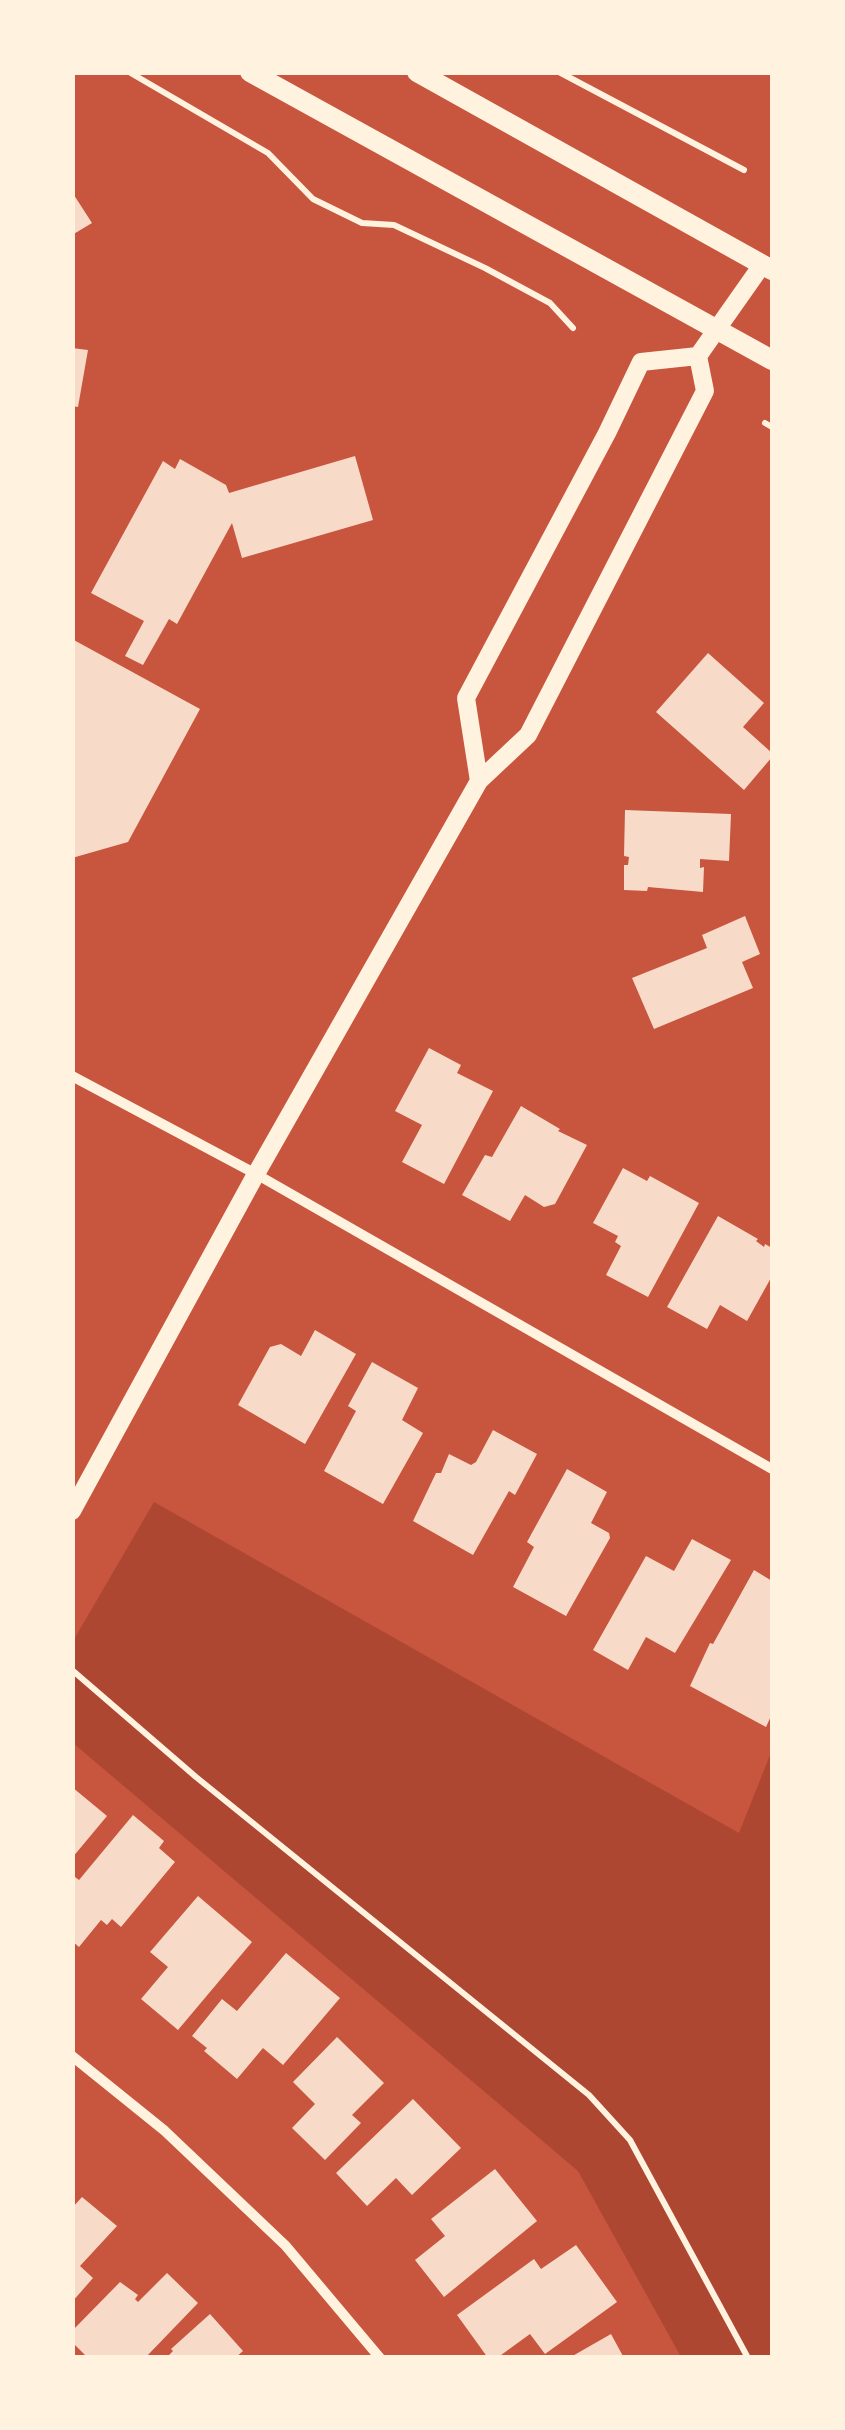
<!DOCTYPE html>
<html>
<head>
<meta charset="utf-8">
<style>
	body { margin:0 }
	#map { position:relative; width:845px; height:2430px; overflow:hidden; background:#c8553d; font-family:"Source Serif 4",serif }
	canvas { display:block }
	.frame { position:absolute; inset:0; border:75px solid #fff3e0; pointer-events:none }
</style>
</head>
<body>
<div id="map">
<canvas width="845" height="2430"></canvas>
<div class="frame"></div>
</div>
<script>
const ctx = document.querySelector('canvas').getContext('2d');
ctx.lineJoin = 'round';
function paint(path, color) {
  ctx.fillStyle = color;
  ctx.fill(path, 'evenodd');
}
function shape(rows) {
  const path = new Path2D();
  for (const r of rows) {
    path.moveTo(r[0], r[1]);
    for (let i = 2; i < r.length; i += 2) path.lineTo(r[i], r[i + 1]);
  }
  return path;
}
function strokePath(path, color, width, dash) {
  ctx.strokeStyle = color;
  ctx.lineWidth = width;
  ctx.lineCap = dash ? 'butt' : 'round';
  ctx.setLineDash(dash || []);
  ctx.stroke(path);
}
paint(shape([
	[154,1502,739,1833,772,1750,772,2357,681,2357,578,2171,73,1743,73,1641]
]), '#ae4732');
paint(shape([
	[72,192,92,223,72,235],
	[72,348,88,350,78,407,72,406],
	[355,456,373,520,242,558,232,523,177,624,169,619,143,665,125,656,144,621,91,593,163,461,175,469,180,459,226,485,229,493],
	[72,639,200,709,128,842,72,858],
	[708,653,764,703,743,727,772,753,772,757,744,790,656,712],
	[625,810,731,814,729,861,700,859,700,868,704,867,703,892,648,887,647,891,624,890,624,865,628,865,629,857,624,856],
	[745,916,760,954,742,962,753,988,654,1029,632,978,707,948,702,935],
	[429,1048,461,1065,457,1073,493,1091,444,1184,402,1162,422,1125,395,1111],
	[521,1106,560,1129,558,1131,587,1145,555,1204,544,1207,525,1195,510,1221,462,1195,485,1155,492,1157],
	[623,1168,647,1181,650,1176,699,1203,648,1297,606,1275,621,1246,615,1242,618,1236,593,1223],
	[718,1216,758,1239,756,1241,764,1247,765,1244,772,1248,772,1276,747,1321,720,1305,707,1329,667,1307],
	[315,1330,356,1354,305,1444,238,1405,270,1347,281,1344,301,1356],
	[372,1362,418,1388,402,1420,423,1433,383,1504,324,1471,356,1411,348,1406],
	[493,1430,537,1454,515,1495,509,1491,473,1555,413,1521,436,1473,441,1473,449,1454,471,1465,476,1462],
	[567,1469,607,1492,591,1523,609,1533,610,1538,566,1616,513,1587,534,1547,527,1542],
	[692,1539,731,1560,675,1653,646,1637,628,1670,593,1650,646,1556,674,1571],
	[754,1570,772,1581,772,1714,766,1727,690,1686,710,1643,713,1644],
	[72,1787,107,1816,72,1858],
	[133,1815,164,1841,159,1848,175,1862,121,1927,112,1919,107,1925,101,1920,79,1947,72,1941,72,1880,75,1877,79,1880],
	[198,1896,252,1942,178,2030,141,1999,168,1967,150,1952],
	[286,1953,340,1998,283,2065,263,2048,237,2079,204,2051,207,2048,192,2036,222,1999,237,2011],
	[337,2037,384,2083,352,2115,361,2123,325,2160,292,2128,315,2104,293,2082],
	[413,2099,461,2148,412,2195,396,2178,367,2206,336,2173],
	[495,2169,537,2221,444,2297,415,2260,445,2236,431,2219],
	[82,2197,117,2226,80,2266,93,2278,72,2302,72,2208],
	[576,2245,617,2302,545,2354,530,2334,497,2358,488,2358,457,2315,534,2259,541,2269],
	[167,2273,198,2303,145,2358,88,2358,72,2342,72,2331,120,2282,138,2295,135,2299,138,2302],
	[210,2314,243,2351,235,2358,166,2358,173,2351,171,2349],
	[611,2334,624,2358,569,2358]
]), '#f7dbc8');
strokePath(shape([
	[129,72,268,153,313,199,362,223,394,225,485,268,550,303,573,328],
	[559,72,744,170],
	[765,423,772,427],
	[72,1670,196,1777,589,2095,630,2140,748,2358]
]), '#fff3e0', 6);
strokePath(shape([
	[72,1076,256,1174,772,1469],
	[72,2056,165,2131,285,2245,380,2358]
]), '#fff3e0', 10);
strokePath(shape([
	[698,356,762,265],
	[479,781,466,698,607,433,641,362,698,356],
	[72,1511,256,1174,479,781,528,735,705,391,698,356]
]), '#fff3e0', 18);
strokePath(shape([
	[250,72,772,360],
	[417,72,772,270]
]), '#fff3e0', 20);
</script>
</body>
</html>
